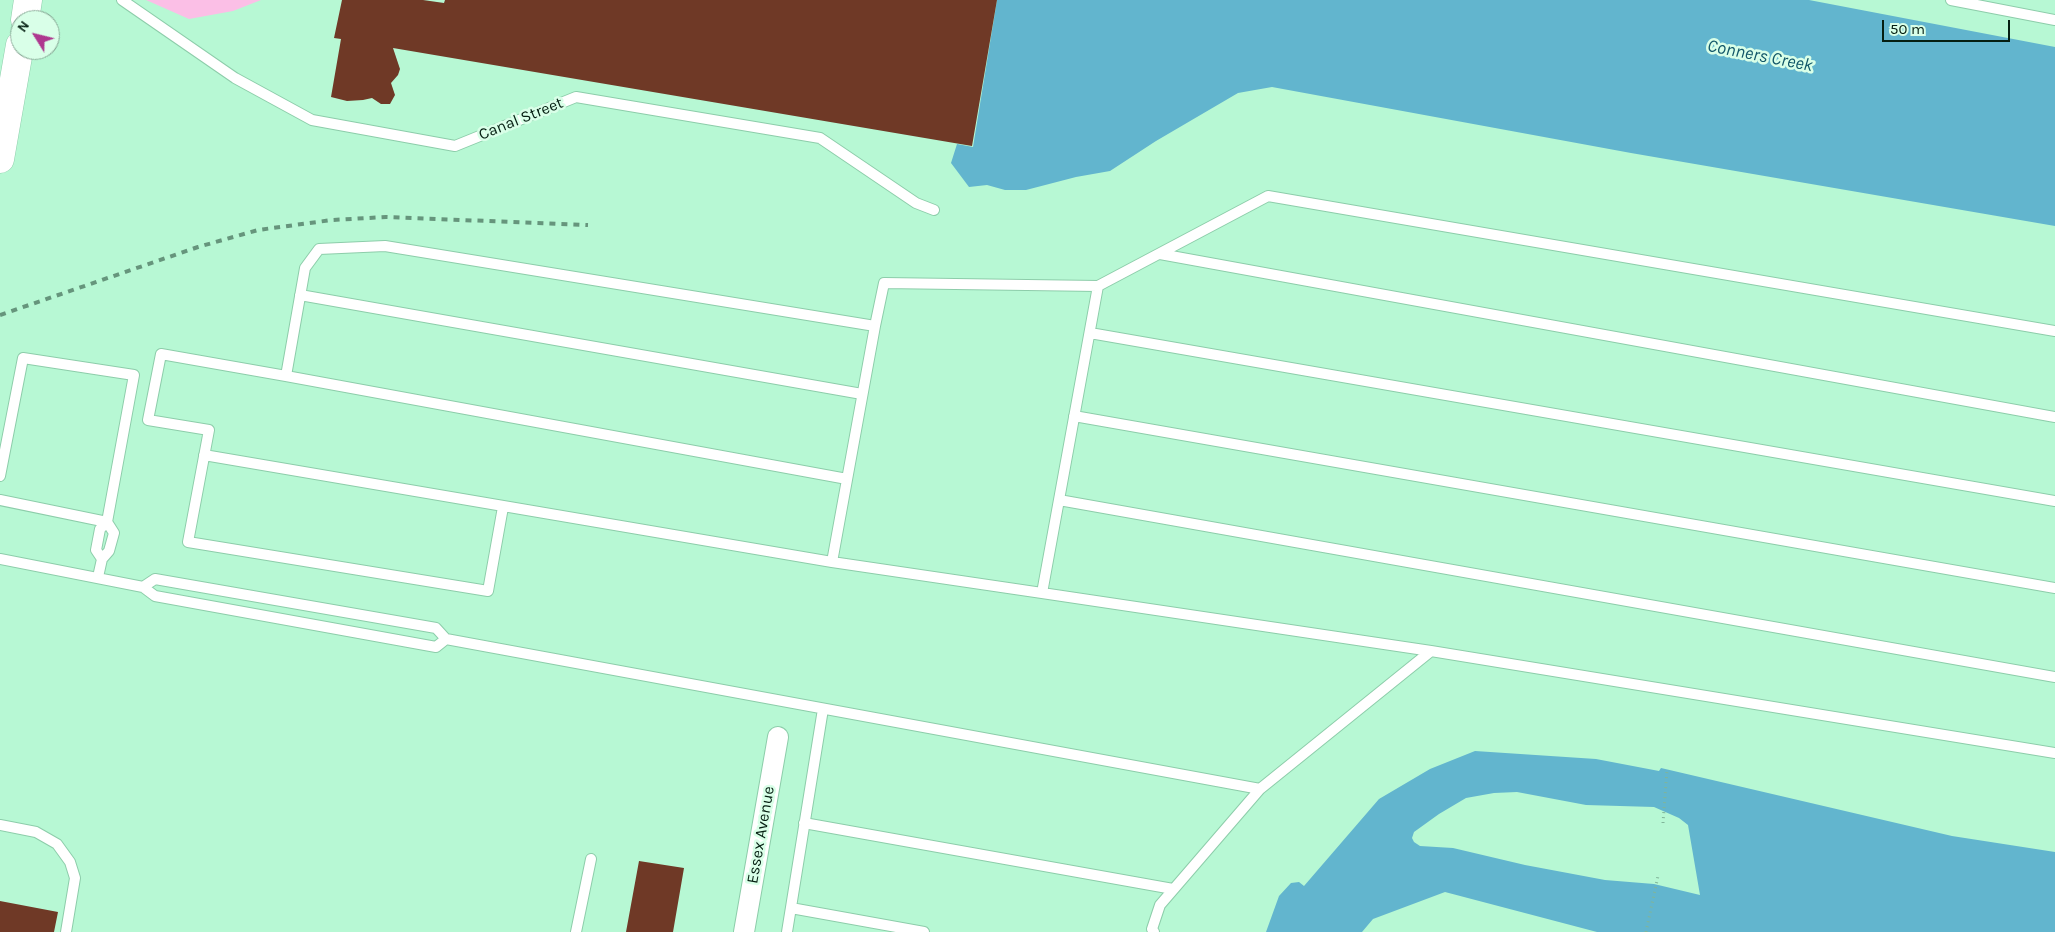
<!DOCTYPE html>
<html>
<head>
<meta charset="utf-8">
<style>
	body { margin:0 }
	#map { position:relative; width:2055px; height:932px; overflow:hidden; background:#b7f8d4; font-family:Karla,sans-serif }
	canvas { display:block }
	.north { position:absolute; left:10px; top:10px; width:50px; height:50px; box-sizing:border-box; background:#d9ffe8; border:1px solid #84a592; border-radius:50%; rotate:306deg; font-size:14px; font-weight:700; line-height:20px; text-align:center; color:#051f12 }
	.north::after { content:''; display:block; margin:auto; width:18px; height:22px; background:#ae388f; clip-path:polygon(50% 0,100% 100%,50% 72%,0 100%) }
	.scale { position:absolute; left:1882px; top:20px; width:128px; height:22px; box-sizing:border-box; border:2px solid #051f12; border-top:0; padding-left:6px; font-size:15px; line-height:18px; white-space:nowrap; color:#051f12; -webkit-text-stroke:4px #d9ffe8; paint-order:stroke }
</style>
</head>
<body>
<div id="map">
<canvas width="2055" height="932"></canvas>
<div class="north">N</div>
<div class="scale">50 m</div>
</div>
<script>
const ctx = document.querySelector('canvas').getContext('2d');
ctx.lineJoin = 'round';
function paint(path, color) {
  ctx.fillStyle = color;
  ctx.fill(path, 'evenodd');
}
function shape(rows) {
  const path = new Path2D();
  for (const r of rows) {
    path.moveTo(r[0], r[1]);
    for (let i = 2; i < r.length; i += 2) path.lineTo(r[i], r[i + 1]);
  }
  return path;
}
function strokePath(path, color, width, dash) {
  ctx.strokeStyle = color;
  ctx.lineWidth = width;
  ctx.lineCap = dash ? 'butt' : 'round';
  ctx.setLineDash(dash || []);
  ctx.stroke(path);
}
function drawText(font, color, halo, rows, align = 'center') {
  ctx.font = font + ' Karla,sans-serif';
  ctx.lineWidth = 5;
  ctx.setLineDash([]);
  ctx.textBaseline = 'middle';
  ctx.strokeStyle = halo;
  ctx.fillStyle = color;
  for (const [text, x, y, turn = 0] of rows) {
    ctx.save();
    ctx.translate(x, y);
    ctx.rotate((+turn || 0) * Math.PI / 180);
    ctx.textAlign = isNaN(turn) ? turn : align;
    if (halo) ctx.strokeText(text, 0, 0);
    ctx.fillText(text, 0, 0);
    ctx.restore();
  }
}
paint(shape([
	[146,0,261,0,233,11,189,19]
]), '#fbbfe6');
paint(shape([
	[997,0,1809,0,2055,47,2055,226,1631,153,1272,87,1238,93,1156,141,1110,171,1076,177,1026,190,1005,190,987,185,969,187,951,163,957,144,973,147],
	[1475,751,1596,759,1659,771,1661,768,1952,836,2055,852,2055,932,1597,932,1445,892,1373,919,1362,932,1266,932,1279,896,1291,883,1299,882,1304,886,1379,799,1430,769],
	[1517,792,1586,805,1654,807,1679,818,1688,825,1700,895,1654,884,1605,880,1525,865,1453,848,1420,846,1414,842,1412,838,1414,832,1439,814,1466,798,1494,793]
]), '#62b5ce');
paint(shape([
	[342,0,423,0,444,3,445,0,997,0,972,146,393,48,400,69,398,75,391,83,395,95,390,104,381,104,372,98,363,100,347,101,331,97,341,39,334,38],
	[639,861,684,868,673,932,626,932],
	[0,901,58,912,54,932,0,932]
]), '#6f3926');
const lane = shape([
	[122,0,235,78,312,120,455,146,576,97,820,138,916,203,934,210],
	[1951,0,2055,20],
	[1160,254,2055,417],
	[1098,286,1042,593,1431,651],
	[300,295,862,394],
	[1090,333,2055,501],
	[286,376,847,479],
	[1074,416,2055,588],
	[204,455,832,562,875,326],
	[0,476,23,358,134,375,107,522,100,529,96,550,102,559],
	[0,500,107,522],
	[1059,500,2055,677],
	[503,507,488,591,188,542,209,430,148,420,161,354,286,376,305,268,319,249,385,246,875,326,884,283,1098,286,1268,196,2055,331],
	[0,559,143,587,155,596,436,647,446,639,436,628,155,579,143,587],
	[832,562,1042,593],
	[98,577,102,559,109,551,114,533,107,522],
	[446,639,1260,789,1431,651,2055,753],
	[804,823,1173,889],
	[0,825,36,832,57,844,70,862,75,878,66,932],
	[791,908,924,932],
	[576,932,591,859],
	[787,932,823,709],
	[1154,932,1152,929,1160,905,1260,789]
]);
const street = shape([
	[744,932,778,737]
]);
const secondary = shape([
	[25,20,28,0],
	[0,159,20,45]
]);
strokePath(lane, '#8dcdaa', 12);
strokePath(street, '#8dcdaa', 22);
strokePath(secondary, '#8dcdaa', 29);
strokePath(shape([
	[1663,823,1667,770],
	[1646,932,1658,876]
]), '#80b599', 3, [1, 4]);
strokePath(lane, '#fff', 10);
strokePath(street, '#fff', 20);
strokePath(secondary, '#fff', 28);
strokePath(shape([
	[0,315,198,247,258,230,332,220,386,217,588,225]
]), '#66957c', 4, [6, 6]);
drawText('16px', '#051f12', '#d9ffe8', [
	["Canal Street",521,119,-22],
	["Essex Avenue",761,835,-80]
]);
drawText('italic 18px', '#125769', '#d9ffe8', [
	["Conners Creek",1760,56,11]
]);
</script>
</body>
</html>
